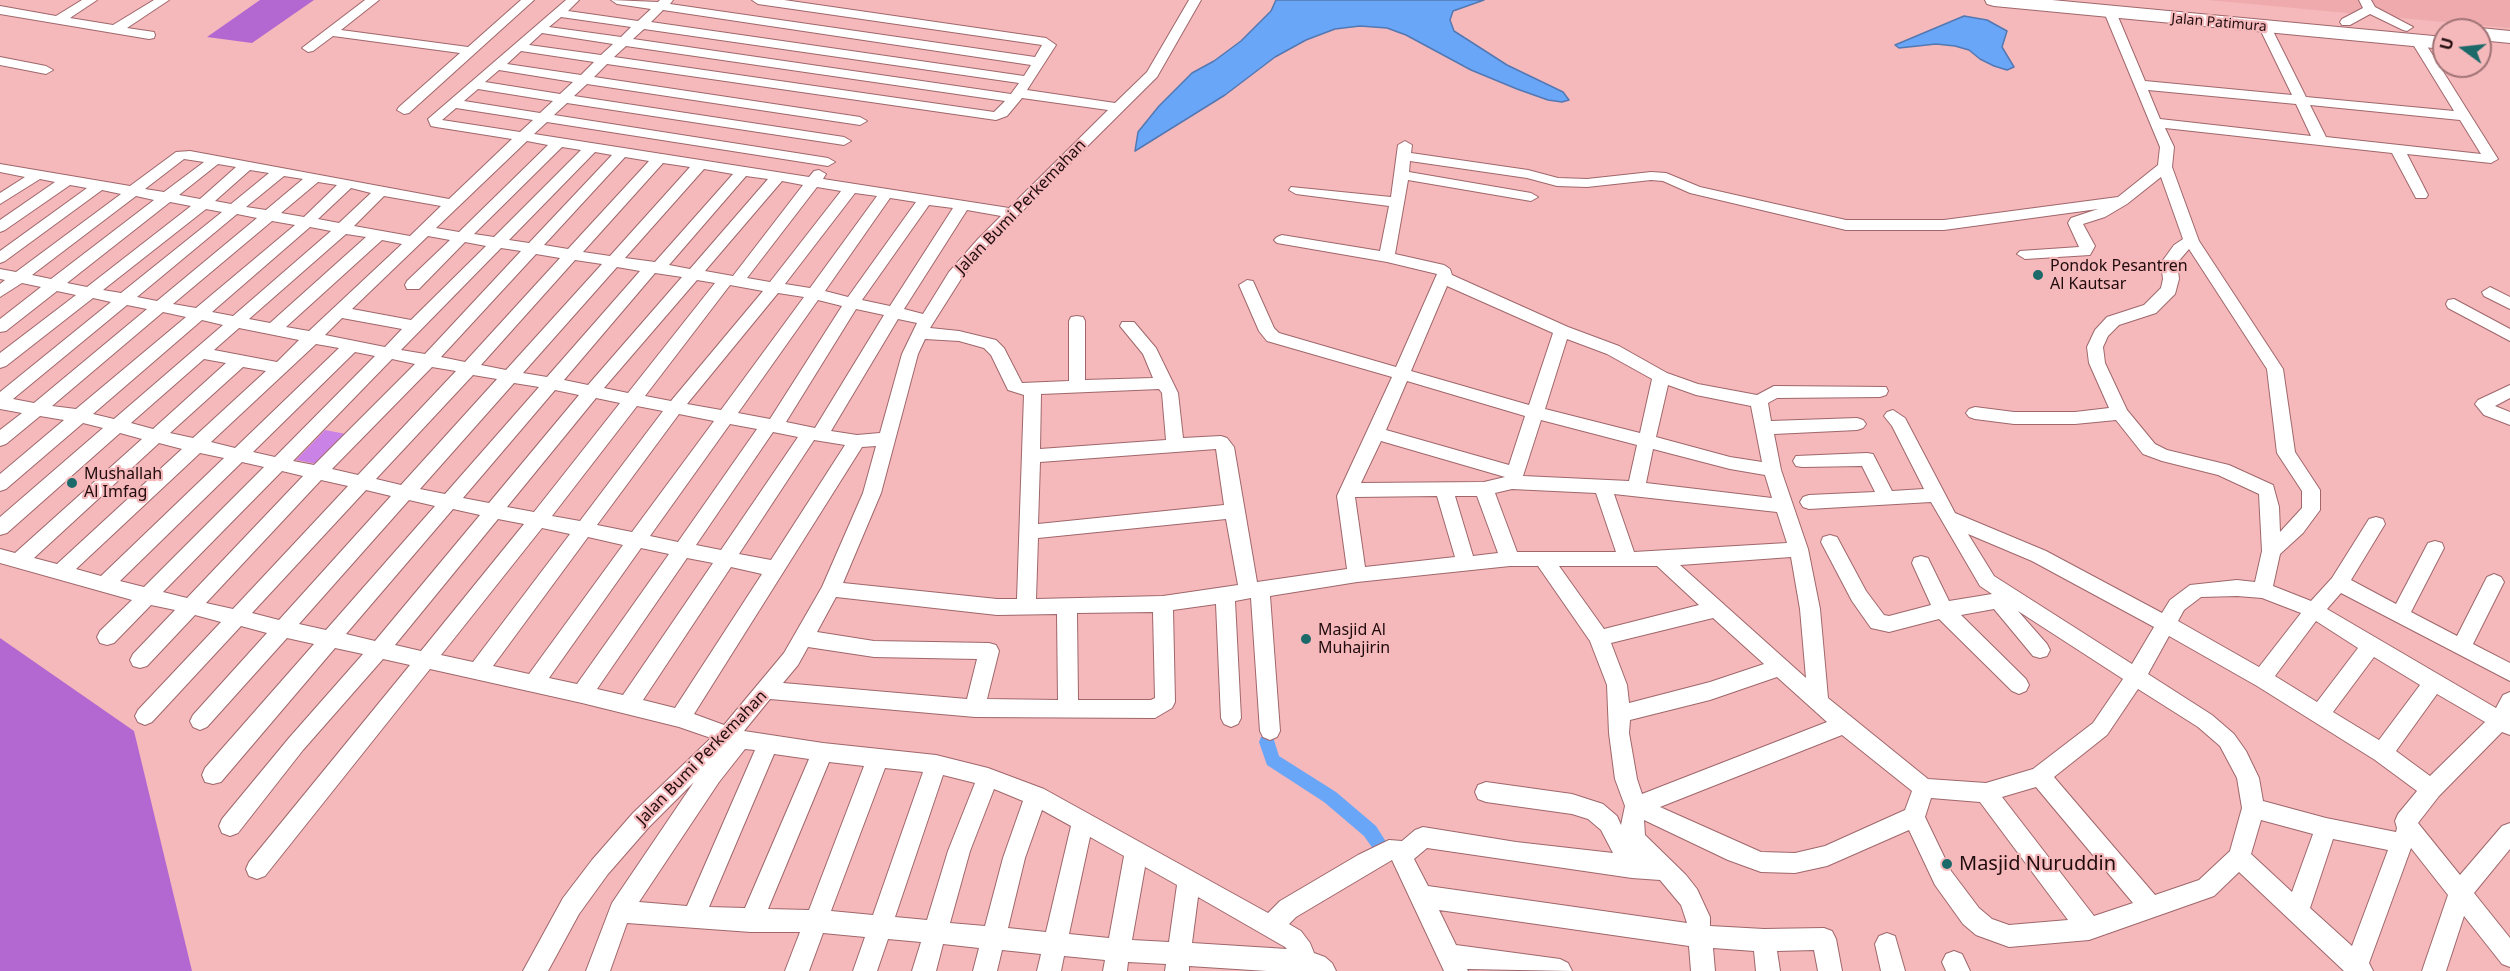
<!DOCTYPE html>
<html>
<head>
<meta charset="utf-8">
<style>
	body { margin:0 }
	#map { position:relative; width:2510px; height:971px; overflow:hidden; background:#f5b8bb; font-family:"Noto Sans",sans-serif }
	canvas { display:block }
	.north { position:absolute; left:2432px; top:18px; width:60px; height:60px; box-sizing:border-box; background:#f5b8bb; border:2px solid #a07375; border-radius:50%; rotate:285deg; font-size:16px; font-weight:700; line-height:24px; text-align:center; color:#200b0d }
	.north::after { content:''; display:block; margin:auto; width:21px; height:27px; background:#1c696a; clip-path:polygon(50% 0,100% 100%,50% 72%,0 100%) }
</style>
</head>
<body>
<div id="map">
<canvas width="2510" height="971"></canvas>
<div class="north">U</div>
</div>
<script>
const ctx = document.querySelector('canvas').getContext('2d');
ctx.lineJoin = 'round';
function paint(path, color) {
  ctx.fillStyle = color;
  ctx.fill(path, 'evenodd');
}
function shape(rows) {
  const path = new Path2D();
  for (const r of rows) {
    path.moveTo(r[0], r[1]);
    for (let i = 2; i < r.length; i += 2) path.lineTo(r[i], r[i + 1]);
  }
  return path;
}
function strokePath(path, color, width, dash) {
  ctx.strokeStyle = color;
  ctx.lineWidth = width;
  ctx.lineCap = dash ? 'butt' : 'round';
  ctx.setLineDash(dash || []);
  ctx.stroke(path);
}
function drawText(font, color, halo, rows, align = 'center') {
  ctx.font = font + ' "Noto Sans",sans-serif';
  ctx.lineWidth = 4.5;
  ctx.setLineDash([]);
  ctx.textBaseline = 'middle';
  ctx.strokeStyle = halo;
  ctx.fillStyle = color;
  for (const [text, x, y, turn = 0] of rows) {
    ctx.save();
    ctx.translate(x, y);
    ctx.rotate((+turn || 0) * Math.PI / 180);
    ctx.textAlign = isNaN(turn) ? turn : align;
    if (halo) ctx.strokeText(text, 0, 0);
    ctx.fillText(text, 0, 0);
    ctx.restore();
  }
}
paint(shape([
	[2208,0,2510,0,2510,28,2508,28]
]), '#efaaad');
paint(shape([
	[325,430,346,434,317,464,296,460]
]), '#ca82e7');
paint(shape([
	[260,0,314,0,252,43,207,37],
	[0,638,134,731,192,971,0,971]
]), '#b367d1');
const water = shape([
	[1276,0,1484,0,1453,11,1450,20,1454,31,1507,65,1563,92,1569,100,1562,102,1548,100,1517,89,1471,70,1406,35,1387,28,1360,26,1335,29,1306,40,1275,57,1225,95,1135,151,1138,132,1159,106,1192,73,1214,61,1241,41,1271,11,1276,0],
	[1964,16,1987,20,2007,31,2002,47,2014,67,2007,70,1994,66,1980,59,1969,50,1955,46,1936,44,1899,48,1895,45,1964,16]
]);
paint(water, '#69a6f8');
strokePath(water, '#5378b2', 1.5);
paint(shape([
	[1267,735,1273,737,1279,756,1336,792,1376,826,1390,848,1388,853,1382,856,1376,853,1364,836,1324,802,1267,765,1259,742,1261,737,1267,735]
]), '#69a6f8');
const minor = shape([
	[82,0,97,0,70,18,113,25,154,0,169,0,127,28,154,32,155,35,154,38,149,39,0,14,0,6,56,16,82,0],
	[365,0,379,0,341,30,468,47,521,0,534,0,409,113,404,114,397,110,399,107,460,53,333,36,313,51,308,52,302,48,365,0],
	[566,0,579,0,568,11,638,21,651,9,617,4,611,0,658,2,660,0,673,0,670,4,1035,57,1042,45,758,4,752,0,784,0,1046,38,1056,45,1027,90,1115,103,1147,72,1189,0,1201,0,1157,77,988,245,961,279,930,328,959,331,996,340,1004,348,1022,383,1069,381,1069,321,1071,317,1077,316,1083,317,1085,321,1085,380,1153,378,1143,354,1120,326,1122,322,1134,322,1156,348,1178,393,1183,438,1221,436,1227,438,1234,447,1257,582,1347,569,1337,496,1392,377,1267,341,1259,331,1239,285,1247,280,1253,281,1274,328,1279,333,1396,367,1437,274,1387,262,1277,243,1274,240,1277,237,1282,235,1380,251,1389,206,1296,194,1289,190,1291,187,1391,197,1398,145,1405,141,1412,145,1411,153,1528,170,1558,178,1587,179,1651,172,1666,173,1700,187,1846,220,1944,220,2118,197,2158,165,2160,147,2104,12,2106,9,2114,9,2116,12,2145,81,2292,95,2259,27,2265,23,2271,27,2306,97,2454,111,2411,41,2417,37,2422,38,2498,159,2491,163,2407,154,2428,195,2426,198,2416,198,2392,153,2165,128,2174,147,2172,167,2199,241,2283,369,2295,452,2320,490,2320,510,2303,533,2280,554,2273,586,2311,601,2332,578,2369,519,2376,517,2383,519,2385,524,2351,580,2396,604,2428,543,2435,541,2442,543,2444,548,2411,612,2457,636,2487,577,2494,574,2501,577,2504,582,2473,644,2510,663,2510,681,2341,593,2327,609,2496,708,2503,695,2510,692,2510,735,2502,732,2439,796,2418,823,2460,875,2502,826,2510,823,2510,849,2474,893,2510,938,2510,967,2502,964,2464,916,2446,971,2422,971,2448,895,2411,848,2369,963,2373,971,2344,971,2239,872,2214,896,2089,940,2009,947,1976,935,1963,924,1935,885,1909,830,1827,866,1795,873,1761,872,1728,860,1644,820,1645,835,1686,875,1697,889,1710,917,1710,926,1764,929,1824,928,1832,931,1836,939,1842,971,1818,971,1814,950,1777,951,1780,971,1756,971,1754,951,1713,948,1715,971,1691,971,1689,946,1439,910,1456,945,1560,959,1568,963,1572,971,1467,969,1468,971,1444,971,1392,860,1296,917,1289,924,1301,931,1310,943,1314,953,1325,957,1332,963,1336,971,1267,971,1189,966,1189,971,1165,971,1166,964,1128,962,1127,971,1103,971,1105,960,1064,956,1061,971,1037,971,1041,954,1002,950,997,971,973,971,979,948,943,944,936,971,912,971,921,942,888,939,877,971,853,971,865,937,823,933,809,971,785,971,800,932,751,932,627,923,610,971,586,971,612,903,694,782,649,827,608,874,579,914,548,971,523,971,563,898,592,860,633,813,711,738,679,727,582,703,430,669,265,876,257,879,249,876,246,869,249,862,410,665,383,659,303,750,238,833,230,836,222,833,219,826,222,819,289,738,363,654,335,648,221,782,213,784,205,782,202,775,205,768,314,644,287,638,207,727,200,730,193,727,190,721,193,715,267,633,241,626,152,722,145,725,138,722,135,716,138,710,221,622,195,615,147,666,140,668,133,666,130,660,133,654,175,610,151,605,114,643,107,645,100,643,97,637,100,631,132,600,0,563,0,549,15,553,142,439,120,433,7,533,0,535,0,517,103,428,83,423,6,489,0,491,0,474,64,420,40,416,6,444,0,446,0,430,22,413,0,409,0,392,111,302,93,298,6,366,0,368,0,353,76,295,57,291,6,331,0,332,0,319,41,287,22,283,0,297,0,284,5,280,0,279,0,269,16,272,121,194,102,190,5,261,0,263,0,251,87,188,70,185,5,230,0,232,0,220,55,182,40,179,0,204,0,193,25,177,0,172,0,164,130,186,176,152,190,151,449,199,512,139,436,127,431,126,428,119,566,0],
	[663,10,1031,65,1024,76,651,22,663,10],
	[561,17,631,27,621,37,549,27,561,17],
	[644,29,1019,83,1011,94,633,39,644,29],
	[542,33,613,44,601,55,529,45,542,33],
	[626,46,1005,101,994,112,614,57,626,46],
	[521,51,594,62,581,75,507,64,521,51],
	[607,64,996,120,1007,116,1022,98,1108,110,1009,208,823,179,826,174,819,170,814,171,809,177,534,134,547,122,828,166,835,162,828,158,554,115,567,103,844,145,851,141,844,137,574,96,587,84,860,125,867,121,860,117,594,77,607,64],
	[499,70,573,82,560,94,485,82,499,70],
	[478,89,553,101,540,113,464,101,478,89],
	[2148,90,2296,104,2311,136,2160,119,2148,90],
	[2310,105,2460,120,2481,154,2326,137,2310,105],
	[456,108,533,120,520,132,442,120,456,108],
	[527,141,548,145,459,232,436,228,527,141],
	[562,147,581,150,494,237,474,234,562,147],
	[595,152,612,155,529,243,509,240,595,152],
	[625,157,649,161,568,249,544,245,625,157],
	[184,159,204,162,164,192,145,189,184,159],
	[1410,161,1527,178,1557,186,1587,187,1651,180,1663,181,1690,193,1846,230,1944,230,2098,209,2071,218,2068,223,2079,247,2020,251,2017,254,2025,259,2090,255,2095,246,2083,224,2105,217,2127,204,2161,177,2183,239,2174,245,2161,263,2163,279,2161,288,2144,305,2107,317,2095,330,2087,347,2089,363,2109,408,2075,412,2014,412,1975,407,1969,409,1966,413,1969,417,1975,419,2014,424,2075,424,2116,420,2143,454,2162,461,2218,475,2259,494,2262,551,2255,582,2237,580,2190,585,2170,600,2162,613,2046,551,1955,513,1905,418,1893,410,1887,412,1884,416,1892,426,1924,489,1892,491,1873,454,1867,453,1796,456,1793,461,1796,466,1802,467,1862,466,1875,492,1809,495,1803,497,1800,502,1803,507,1809,509,1931,502,1980,586,1992,594,1949,601,1928,558,1921,556,1914,558,1912,563,1931,605,1889,616,1884,615,1866,591,1837,537,1830,535,1823,537,1821,542,1852,601,1871,628,1889,632,1939,619,2012,691,2019,694,2026,691,2029,685,2026,679,1961,615,1994,609,2033,656,2040,658,2047,656,2050,650,2047,644,2018,611,2123,679,2093,723,2033,769,1986,783,1928,779,1828,698,1820,609,1808,549,1781,470,1774,434,1857,430,1863,428,1866,424,1863,420,1857,418,1771,421,1768,403,1777,398,1880,397,1886,395,1888,391,1886,387,1774,386,1757,395,1698,384,1667,373,1619,346,1568,327,1452,275,1450,269,1444,265,1395,254,1408,180,1531,201,1538,197,1531,193,1409,172,1410,161],
	[663,163,690,167,610,256,583,252,663,163],
	[218,164,236,167,200,199,179,195,218,164],
	[704,169,733,174,655,262,625,258,704,169],
	[250,170,269,173,231,204,215,201,250,170],
	[284,176,303,179,266,210,246,207,284,176],
	[746,176,768,179,690,269,669,265,746,176],
	[782,181,803,185,733,276,705,271,782,181],
	[318,182,337,185,304,217,281,213,318,182],
	[817,187,841,191,770,282,747,278,817,187],
	[351,188,371,193,339,223,318,219,351,188],
	[855,193,877,196,810,288,785,284,855,193],
	[136,196,154,200,51,279,32,275,136,196],
	[384,196,441,206,410,236,354,226,384,196],
	[890,198,916,202,848,297,825,291,890,198],
	[170,202,191,206,87,287,67,283,170,202],
	[929,205,953,208,890,306,862,300,929,205],
	[206,209,222,212,121,293,103,290,206,209],
	[967,210,1001,216,978,239,949,272,923,314,904,309,967,210],
	[237,214,257,218,157,301,137,297,237,214],
	[272,221,295,225,196,308,173,304,272,221],
	[310,227,331,231,233,316,212,312,310,227],
	[346,234,366,237,270,323,249,319,346,234],
	[428,236,450,240,407,281,405,285,407,289,419,289,465,242,486,246,411,320,352,309,428,236],
	[382,240,402,244,309,331,286,327,382,240],
	[501,248,521,251,425,354,401,350,501,248],
	[2189,249,2267,369,2277,453,2302,491,2302,508,2280,532,2279,507,2273,485,2229,465,2167,450,2155,444,2127,410,2105,363,2103,347,2108,336,2119,325,2156,313,2175,294,2179,279,2177,263,2189,249],
	[536,254,560,258,465,362,441,357,536,254],
	[575,260,602,264,506,370,481,365,575,260],
	[617,267,640,271,547,377,523,373,617,267],
	[655,273,682,277,588,385,564,380,655,273],
	[697,280,715,283,628,393,604,388,697,280],
	[730,285,763,291,671,401,645,396,730,285],
	[1447,286,1553,333,1529,405,1411,371,1447,286],
	[778,293,804,297,721,410,687,404,778,293],
	[818,300,842,306,770,419,738,413,818,300],
	[127,305,147,309,34,403,13,399,127,305],
	[856,309,884,315,815,428,786,422,856,309],
	[163,312,186,317,76,409,52,406,163,312],
	[342,318,402,329,385,347,325,335,342,318],
	[898,319,917,323,902,354,880,433,857,435,831,431,898,319],
	[202,320,223,325,114,419,93,414,202,320],
	[239,328,299,340,277,362,214,350,239,328],
	[925,339,959,341,984,348,991,355,1008,390,1024,395,1017,599,997,599,843,583,881,493,918,354,925,339],
	[1567,339,1607,354,1652,379,1640,433,1545,409,1567,339],
	[316,344,339,348,235,448,211,442,316,344],
	[355,352,375,356,275,457,253,452,355,352],
	[204,359,226,363,153,429,131,423,204,359],
	[392,359,415,364,314,465,293,461,392,359],
	[243,367,266,371,193,438,170,433,243,367],
	[432,367,456,371,358,475,332,469,432,367],
	[473,375,497,379,401,485,376,479,473,375],
	[1407,381,1525,416,1509,465,1386,430,1407,381],
	[514,383,539,387,445,494,420,489,514,383],
	[1668,385,1696,395,1751,406,1762,462,1730,457,1656,437,1668,385],
	[1159,389,1162,393,1166,440,1040,449,1041,394,1159,389],
	[555,390,579,395,489,503,463,498,555,390],
	[596,398,620,403,534,512,507,507,596,398],
	[637,406,663,411,580,521,552,516,637,406],
	[679,414,714,421,632,532,597,525,679,414],
	[1541,420,1637,445,1629,481,1523,476,1541,420],
	[730,424,757,429,678,542,650,536,730,424],
	[773,432,798,437,721,550,696,545,773,432],
	[814,440,845,445,771,560,739,554,814,440],
	[1381,441,1505,477,1484,482,1361,483,1381,441],
	[159,443,182,449,57,564,34,558,159,443],
	[876,446,863,493,822,587,784,653,724,725,694,714,862,447,876,446],
	[1216,449,1224,505,1038,524,1040,462,1216,449],
	[1653,449,1730,469,1765,475,1772,498,1646,483,1653,449],
	[200,453,224,458,101,576,76,569,200,453],
	[242,462,264,467,144,587,120,581,242,462],
	[282,471,303,476,187,598,163,592,282,471],
	[321,480,348,486,233,609,206,603,321,480],
	[1512,489,1596,493,1616,552,1517,552,1495,493,1512,489],
	[366,490,391,496,279,620,252,613,366,490],
	[1614,494,1777,512,1787,543,1634,552,1614,494],
	[1437,496,1455,557,1365,567,1355,497,1437,496],
	[1455,496,1477,496,1498,553,1473,556,1455,496],
	[409,500,435,506,326,630,299,624,409,500],
	[453,509,480,515,375,641,346,634,453,509],
	[498,519,524,524,421,651,395,645,498,519],
	[1226,519,1238,585,1163,596,1036,599,1038,538,1226,519],
	[542,528,570,534,473,662,441,655,542,528],
	[1968,534,2032,561,2154,627,2132,664,1994,576,1968,534],
	[588,537,623,545,529,674,493,666,588,537],
	[641,548,669,554,577,684,549,678,641,548],
	[1791,557,1800,609,1806,678,1680,565,1791,557],
	[687,558,713,563,623,695,597,689,687,558],
	[1510,566,1538,566,1590,641,1607,685,1609,733,1615,779,1625,806,1621,825,1617,816,1603,804,1572,794,1486,782,1478,785,1475,792,1478,799,1486,802,1572,814,1588,819,1601,830,1613,853,1516,842,1423,827,1415,830,1402,841,1389,840,1358,855,1280,901,1268,913,1044,789,988,768,936,755,823,743,744,731,770,699,975,717,1155,718,1172,708,1175,702,1173,610,1216,604,1221,718,1224,724,1231,727,1238,724,1241,718,1235,601,1251,598,1260,731,1263,737,1270,740,1277,737,1280,731,1270,596,1357,582,1510,566],
	[1559,566,1657,566,1699,605,1604,629,1559,566],
	[731,567,762,574,675,708,643,700,731,567],
	[2237,596,2262,598,2301,613,2259,667,2178,621,2184,610,2201,597,2237,596],
	[836,597,997,615,1057,614,1058,700,987,699,999,651,996,645,989,643,874,641,817,632,836,597],
	[1153,612,1155,698,1151,700,1078,700,1077,613,1153,612],
	[1713,618,1764,664,1710,682,1629,703,1627,685,1611,643,1713,618],
	[2316,621,2358,648,2317,702,2275,676,2316,621],
	[2169,636,2257,686,2375,760,2417,791,2398,814,2395,821,2397,828,2396,832,2326,818,2263,801,2259,778,2246,751,2234,734,2212,715,2148,674,2169,636],
	[808,647,874,657,977,659,967,699,783,683,798,665,808,647],
	[2374,657,2420,685,2379,740,2333,712,2374,657],
	[1777,677,1827,722,1642,794,1637,779,1629,733,1630,720,1710,700,1777,677],
	[2138,689,2198,727,2220,746,2237,778,2242,808,2230,851,2199,880,2155,895,2054,777,2107,735,2138,689],
	[2437,694,2485,722,2430,776,2396,751,2437,694],
	[1842,735,1912,791,1905,810,1825,846,1795,853,1761,852,1660,807,1842,735],
	[745,749,755,750,687,906,639,902,719,782,745,749],
	[774,754,809,759,745,908,709,907,774,754],
	[829,762,864,766,809,910,768,909,829,762],
	[885,768,923,772,873,915,831,911,885,768],
	[943,775,975,783,948,851,927,920,895,917,943,775],
	[2036,787,2133,903,2094,916,2002,797,2036,787],
	[994,789,1023,801,1003,858,985,926,950,923,970,851,994,789],
	[1931,798,1980,802,2068,920,2009,925,1992,919,1979,908,1951,871,1925,817,1931,798],
	[1042,810,1071,826,1046,932,1008,928,1025,858,1042,810],
	[2261,820,2313,834,2292,892,2251,854,2261,820],
	[1090,837,1124,856,1109,938,1069,934,1090,837],
	[2333,839,2388,850,2352,946,2310,908,2333,839],
	[1427,848,1632,878,1660,880,1681,905,1687,923,1428,886,1414,859,1427,848],
	[1145,867,1177,885,1169,942,1132,940,1145,867],
	[1198,897,1285,947,1287,949,1192,943,1198,897],
	[2359,0,2371,0,2375,7,2413,27,2407,31,2403,30,2370,14,2350,25,2342,25,2340,22,2342,19,2363,8,2359,0],
	[0,57,46,66,53,70,46,74,0,65,0,57],
	[2490,287,2510,297,2510,309,2484,296,2482,292,2490,287],
	[2454,299,2510,329,2510,341,2448,308,2446,304,2448,300,2454,299],
	[2510,385,2510,398,2495,406,2510,412,2510,425,2484,415,2475,404,2478,400,2510,385],
	[1887,933,1895,936,1905,971,1881,971,1875,944,1879,936,1887,933],
	[1954,951,1962,954,1970,971,1946,971,1942,962,1946,954,1954,951]
]);
const highway = shape([
	[1985,0,2052,0,2444,37,2444,49,1994,6,1987,4,1985,0],
	[2480,28,2510,31,2510,43,2480,40,2480,30,2473,30,2480,28]
]);
strokePath(minor, '#9f676b', 2);
strokePath(highway, '#9f676b', 2);
paint(minor, '#fff');
paint(highway, '#fff');
for (const [x, y, r, color] of [
	[2038,275,6,"#1c696a"],
	[72,483,6,"#1c696a"],
	[1306,639,6,"#1c696a"],
	[1947,864,6,"#1c696a"]
]) {
  const dot = new Path2D();
  dot.arc(x, y, r, 0, 2 * Math.PI);
  ctx.fillStyle = color;
  ctx.fill(dot);
  strokePath(dot, '#f5b8bb', 2);
}
drawText('14px', '#200b0d', '#f5b8bb', [
	["Jalan Patimura",2219,23,5]
]);
drawText('16px', '#200b0d', '#f5b8bb', [
	["Jalan Bumi Perkemahan",1021,207,-46],
	["Jalan Bumi Perkemahan",702,758,-46]
]);
drawText('16px', '#200b0d', '#f5b8bb', [
	["Pondok Pesantren",2050,266],
	["Al Kautsar",2050,284],
	["Mushallah",84,474],
	["Al Imfag",84,492],
	["Masjid Al",1318,630],
	["Muhajirin",1318,648]
], 'left');
drawText('20px', '#200b0d', '#f5b8bb', [
	["Masjid Nuruddin",1959,864]
], 'left');
</script>
</body>
</html>
